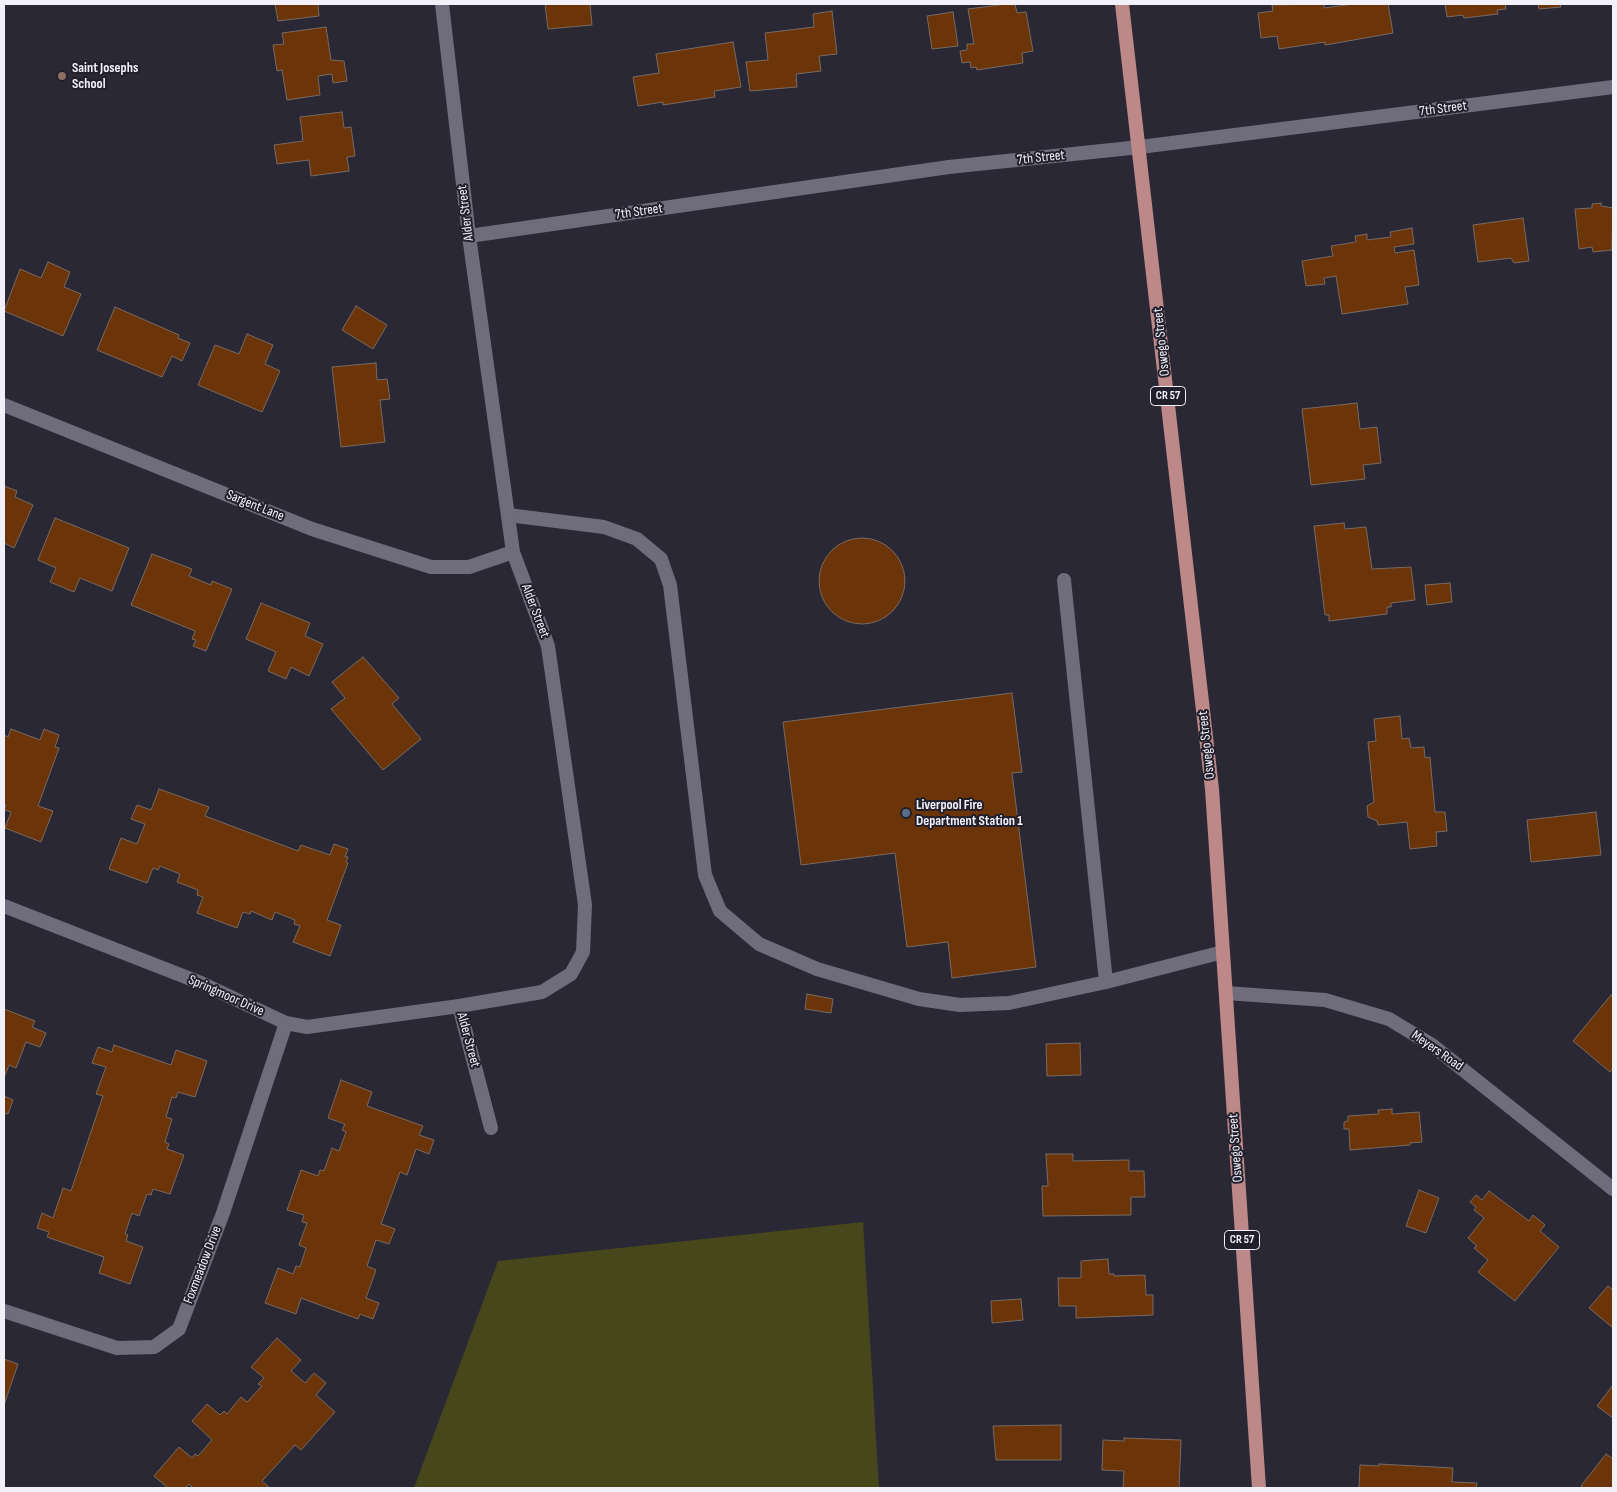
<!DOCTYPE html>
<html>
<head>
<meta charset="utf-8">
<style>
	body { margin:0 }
	#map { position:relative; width:1617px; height:1492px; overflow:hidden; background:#2b2835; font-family:"Sofia Sans Condensed",sans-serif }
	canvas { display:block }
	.frame { position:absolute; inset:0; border:5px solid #f2f0f9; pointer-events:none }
</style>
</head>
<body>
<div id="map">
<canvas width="1617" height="1492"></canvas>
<div class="frame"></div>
</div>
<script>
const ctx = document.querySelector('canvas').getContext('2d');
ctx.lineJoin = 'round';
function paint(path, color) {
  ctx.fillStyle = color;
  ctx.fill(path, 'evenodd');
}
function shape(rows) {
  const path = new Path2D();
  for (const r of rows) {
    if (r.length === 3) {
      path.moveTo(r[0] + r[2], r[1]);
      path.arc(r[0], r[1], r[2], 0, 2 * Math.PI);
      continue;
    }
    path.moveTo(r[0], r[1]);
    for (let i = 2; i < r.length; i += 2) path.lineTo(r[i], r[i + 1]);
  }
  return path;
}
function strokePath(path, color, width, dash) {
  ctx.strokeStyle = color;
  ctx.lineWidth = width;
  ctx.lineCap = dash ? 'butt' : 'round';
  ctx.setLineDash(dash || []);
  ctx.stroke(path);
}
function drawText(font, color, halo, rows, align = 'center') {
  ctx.font = font + ' "Sofia Sans Condensed",sans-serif';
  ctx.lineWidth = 4;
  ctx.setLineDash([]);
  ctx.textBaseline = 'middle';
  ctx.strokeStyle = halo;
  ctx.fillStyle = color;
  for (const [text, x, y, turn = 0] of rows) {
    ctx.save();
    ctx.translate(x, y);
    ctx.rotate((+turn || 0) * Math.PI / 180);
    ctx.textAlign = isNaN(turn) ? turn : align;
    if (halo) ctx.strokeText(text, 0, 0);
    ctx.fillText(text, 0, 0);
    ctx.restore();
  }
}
paint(shape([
	[863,1222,879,1488,414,1488,498,1261]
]), '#46471a');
const building = shape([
	[275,4,318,4,319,16,278,21,275,4],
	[545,4,590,4,592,25,548,29,545,4],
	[1007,4,1015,4,1017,13,1026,12,1033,51,1022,53,1023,63,977,70,976,67,971,68,970,62,962,63,960,51,967,50,967,44,974,44,968,9,1007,4],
	[1324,4,1324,8,1353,4,1388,4,1393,33,1325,45,1325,42,1279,49,1277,36,1261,38,1258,13,1273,11,1272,5,1324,4],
	[1445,4,1505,4,1506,9,1497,10,1498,14,1464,18,1463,15,1447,17,1445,4],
	[1538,4,1560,4,1561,7,1539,9,1538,4],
	[832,11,837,54,819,56,821,71,796,74,797,87,750,91,746,62,768,60,765,33,814,27,813,14,832,11],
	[953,12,958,46,932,49,927,16,953,12],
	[326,27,331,60,344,61,347,81,333,83,332,74,318,76,320,95,287,100,282,70,277,71,273,45,284,44,282,33,326,27],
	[733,42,741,87,714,91,715,97,663,105,663,102,638,106,633,77,659,73,656,54,733,42],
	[342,112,344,128,351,127,355,156,347,157,349,171,311,176,309,160,277,164,274,145,303,141,300,117,342,112],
	[1601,203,1601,206,1613,208,1612,250,1593,252,1592,247,1579,249,1575,209,1592,208,1592,204,1601,203],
	[1523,218,1529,261,1514,263,1511,258,1478,262,1473,225,1523,218],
	[1412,228,1414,244,1394,247,1395,253,1414,250,1419,285,1405,287,1408,304,1342,314,1336,276,1324,278,1325,284,1306,286,1302,261,1333,256,1331,246,1356,242,1355,236,1367,234,1367,240,1391,237,1390,232,1412,228],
	[48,262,70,272,64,287,81,294,63,336,4,311,20,269,41,278,48,262],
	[356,306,387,325,373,349,342,330,356,306],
	[115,307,179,335,178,338,190,343,182,361,172,356,162,377,97,350,115,307],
	[247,334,273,345,265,364,280,371,262,412,198,385,215,345,239,354,247,334],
	[376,363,377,380,387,379,390,399,380,400,385,442,341,447,332,367,376,363],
	[1357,403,1360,429,1377,427,1381,463,1363,465,1365,479,1311,485,1302,409,1357,403],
	[4,486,17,491,15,497,33,505,14,548,4,543,4,486],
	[55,518,129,548,112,591,80,578,74,592,50,582,56,568,38,560,55,518],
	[1344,523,1345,529,1366,527,1372,569,1411,567,1415,600,1391,603,1391,607,1387,607,1387,614,1329,621,1329,615,1325,615,1314,526,1344,523],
	[862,581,43],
	[152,554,192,569,189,576,211,585,212,581,232,589,206,651,193,646,196,640,192,639,195,631,131,605,152,554],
	[1450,583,1452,602,1427,605,1425,585,1450,583],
	[261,603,310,623,305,636,323,644,309,676,291,667,286,679,268,671,276,652,246,639,261,603],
	[363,657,399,698,392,704,421,739,383,770,331,709,345,698,332,682,363,657],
	[1012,693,1022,772,1012,773,1036,967,952,978,948,942,907,947,895,853,801,865,783,722,1012,693],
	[1400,716,1402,739,1409,738,1411,748,1424,747,1425,758,1430,757,1435,812,1445,812,1447,831,1436,832,1437,846,1410,849,1407,822,1378,825,1377,821,1368,817,1367,806,1374,802,1368,742,1376,741,1374,719,1400,716],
	[11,729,40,740,44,729,59,735,55,747,59,748,38,806,53,811,41,842,5,828,11,812,4,810,6,805,4,804,4,735,8,737,11,729],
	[159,789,209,807,205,816,298,851,301,845,330,855,334,844,348,849,345,857,348,857,346,862,348,863,327,920,341,925,330,956,293,942,300,926,294,924,295,920,275,912,272,920,251,911,250,914,243,912,237,928,197,913,203,897,197,895,198,890,177,882,180,874,160,866,158,870,153,868,147,883,109,869,121,838,137,844,145,824,131,819,137,805,151,810,159,789],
	[1596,812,1601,855,1531,862,1527,820,1596,812],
	[807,994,833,999,831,1013,805,1009,807,994],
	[1611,995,1613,996,1613,1068,1610,1072,1573,1041,1611,995],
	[4,1009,35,1021,32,1027,46,1033,40,1047,26,1042,16,1068,9,1065,4,1078,4,1009],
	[1080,1043,1081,1075,1047,1076,1046,1044,1080,1043],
	[114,1045,171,1065,176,1050,207,1061,195,1097,178,1092,176,1098,172,1097,166,1117,172,1119,165,1142,169,1144,167,1149,184,1155,170,1194,153,1189,151,1195,147,1194,139,1216,132,1213,125,1234,128,1235,126,1241,143,1247,130,1284,99,1273,104,1257,47,1237,49,1232,37,1228,42,1213,53,1218,63,1188,71,1191,103,1096,96,1094,106,1067,92,1063,98,1047,112,1052,114,1045],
	[341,1080,372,1092,367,1106,423,1126,419,1135,434,1140,429,1154,416,1149,407,1175,400,1172,381,1224,395,1229,389,1244,376,1240,367,1266,376,1270,366,1298,379,1303,373,1319,360,1314,358,1319,301,1298,296,1314,265,1303,278,1268,293,1274,296,1266,300,1267,306,1248,299,1245,307,1223,302,1222,304,1215,287,1210,301,1170,318,1176,320,1170,324,1171,332,1148,339,1151,346,1132,342,1130,345,1124,328,1118,341,1080],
	[4,1096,13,1100,8,1114,4,1113,4,1096],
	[1392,1109,1392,1114,1419,1112,1422,1142,1410,1143,1410,1145,1350,1150,1349,1129,1344,1129,1344,1122,1348,1121,1348,1116,1379,1114,1378,1110,1392,1109],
	[1046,1154,1073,1154,1073,1161,1129,1160,1129,1171,1144,1171,1145,1197,1131,1197,1131,1215,1043,1216,1042,1186,1048,1186,1046,1154],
	[1419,1190,1439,1198,1426,1233,1406,1226,1419,1190],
	[1489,1191,1529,1221,1533,1215,1545,1225,1540,1231,1559,1247,1515,1301,1478,1272,1488,1260,1474,1248,1477,1246,1468,1238,1484,1218,1474,1210,1476,1207,1470,1202,1476,1195,1482,1200,1489,1191],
	[1108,1259,1109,1274,1114,1274,1114,1276,1145,1275,1146,1295,1153,1295,1153,1315,1076,1318,1076,1306,1059,1306,1058,1278,1081,1278,1081,1261,1108,1259],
	[1608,1286,1613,1290,1613,1328,1589,1308,1608,1286],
	[1021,1299,1023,1320,992,1323,991,1301,1021,1299],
	[277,1338,301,1360,291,1371,305,1383,314,1373,326,1383,316,1395,335,1412,301,1450,295,1445,262,1481,268,1486,266,1488,193,1488,189,1484,185,1488,168,1488,154,1476,179,1447,192,1458,195,1454,198,1456,212,1440,192,1421,207,1404,220,1415,224,1411,227,1414,241,1397,247,1402,262,1386,258,1384,264,1378,251,1367,277,1338],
	[4,1359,18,1364,4,1405,4,1359],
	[1613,1385,1613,1418,1597,1406,1613,1385],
	[1061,1425,1061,1460,996,1460,993,1426,1061,1425],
	[1124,1438,1181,1440,1179,1488,1123,1488,1124,1471,1102,1470,1103,1440,1124,1441,1124,1438],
	[1606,1454,1613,1459,1613,1488,1584,1488,1581,1486,1606,1454],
	[1379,1464,1453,1468,1452,1482,1477,1483,1476,1488,1359,1488,1360,1465,1379,1466,1379,1464]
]);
paint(building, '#6b3509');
strokePath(building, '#786a61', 1);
strokePath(shape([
	[508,515,604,527,637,539,661,559,670,585,705,875,720,911,759,944,817,969,919,999,960,1005,1009,1003,1106,982,1223,952],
	[1064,580,1106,982]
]), '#6f6c7b', 14);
strokePath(shape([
	[469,236,949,167,1140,147,1613,87],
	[4,405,312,529,431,567,469,567,513,552],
	[4,906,201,983,286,1023,307,1027,459,1006,542,992,571,974,583,952,585,905,548,646,513,552,469,236,442,4],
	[1226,993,1325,1000,1389,1019,1432,1045,1613,1189],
	[459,1006,491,1128],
	[4,1311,117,1348,154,1347,179,1329,223,1213,286,1023]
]), '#6f6c7b', 14);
strokePath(shape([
	[1122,4,1212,789,1259,1488]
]), '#bc8888', 14);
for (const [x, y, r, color] of [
	[62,76,5,"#8d6e63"],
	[906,813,5,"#5c6f8a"]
]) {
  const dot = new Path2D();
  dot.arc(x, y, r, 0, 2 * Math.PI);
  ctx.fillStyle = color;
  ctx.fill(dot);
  strokePath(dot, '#211f2b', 2);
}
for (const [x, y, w] of [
	[1168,396,35],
	[1242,1240,35]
]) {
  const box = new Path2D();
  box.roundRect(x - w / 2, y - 9.5, w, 19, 4);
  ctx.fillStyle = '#211f2b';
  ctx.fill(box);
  strokePath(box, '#f2f0f9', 1);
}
drawText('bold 12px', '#f2f0f9', null, [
	["CR 57",1168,396],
	["CR 57",1242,1240]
]);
drawText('bold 14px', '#f2f0f9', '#211f2b', [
	["Saint Josephs",72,68],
	["School",72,84],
	["Liverpool Fire",916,805],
	["Department Station 1",916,821]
], 'left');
drawText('14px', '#f2f0f9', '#211f2b', [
	["7th Street",1443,109,-7],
	["7th Street",1041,158,-6],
	["7th Street",639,212,-8],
	["Alder Street",466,213,-97],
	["Oswego Street",1162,342,-96],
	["Sargent Lane",255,506,22],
	["Alder Street",535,611,69],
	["Oswego Street",1207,745,-96],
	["Springmoor Drive",226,996,24],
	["Alder Street",468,1040,75],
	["Meyers Road",1437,1051,35],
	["Oswego Street",1236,1148,-94],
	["Foxmeadow Drive",203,1265,-69]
]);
</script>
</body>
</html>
